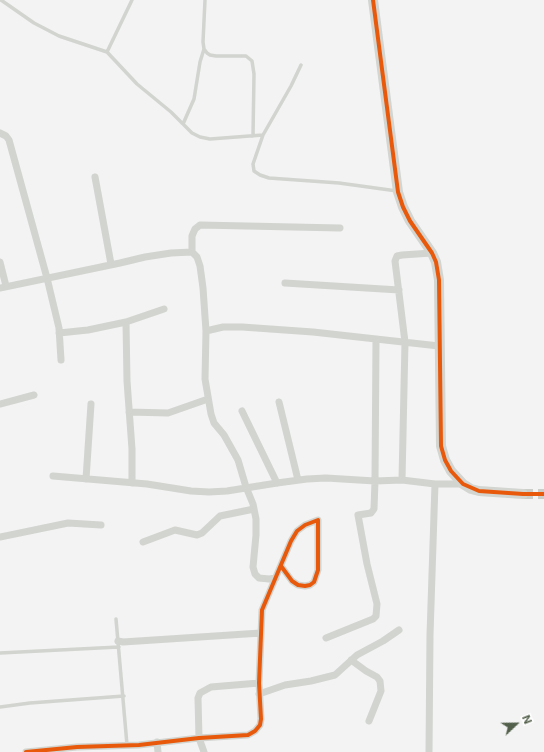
<!DOCTYPE html>
<html>
<head>
<meta charset="utf-8">
<style>
	body { margin:0 }
	#map { position:relative; width:544px; height:752px; overflow:hidden; background:#f3f3f3; font-family:Inter,sans-serif }
	canvas { display:block }
	.north { position:absolute; left:496px; top:704px; width:40px; height:40px; -webkit-text-stroke:3px #fff; paint-order:stroke; rotate:68deg; font-size:11px; font-weight:700; line-height:16px; text-align:center; color:#525f4a }
	.north::after { content:''; display:block; margin:auto; width:14px; height:18px; background:#525f4a; clip-path:polygon(50% 0,100% 100%,50% 72%,0 100%) }
</style>
</head>
<body>
<div id="map">
<canvas width="544" height="752"></canvas>
<div class="north">N</div>
</div>
<script>
const ctx = document.querySelector('canvas').getContext('2d');
ctx.lineJoin = 'round';
function shape(rows) {
  const path = new Path2D();
  for (const r of rows) {
    path.moveTo(r[0], r[1]);
    for (let i = 2; i < r.length; i += 2) path.lineTo(r[i], r[i + 1]);
  }
  return path;
}
function strokePath(path, color, width, dash) {
  ctx.strokeStyle = color;
  ctx.lineWidth = width;
  ctx.lineCap = dash ? 'butt' : 'round';
  ctx.setLineDash(dash || []);
  ctx.stroke(path);
}
strokePath(shape([
	[523,494,544,494]
]), '#cbcec9', 10, [10, 5]);
strokePath(shape([
	[1,0,34,23,59,36,107,52,137,84,171,112,192,133,200,137,210,139,263,135],
	[205,0,203,42,204,49,207,53,210,55,216,56,246,56,252,61,254,74,253,136],
	[107,52,132,0],
	[301,65,291,86,263,135,253,164,254,171,260,175,269,178,339,183,397,191],
	[183,124,194,99,200,62,204,49],
	[116,619,127,745],
	[0,653,119,647],
	[0,707,30,703,124,696]
]), '#d1d4cf', 3.5);
strokePath(shape([
	[0,133,6,136,9,140,47,278,59,328,61,360],
	[95,177,111,264],
	[192,252,192,236,195,229,200,225,340,228],
	[0,262,6,286],
	[285,283,399,290],
	[0,288,120,263,145,257,171,253,192,252,197,257,200,266,203,288,206,331,205,379,211,414,214,423,224,435,238,460,246,487,253,504,256,519,256,535,253,567,255,574,259,578,269,579,276,578],
	[126,322,127,381,132,449,132,483],
	[206,331,223,327,242,327,313,332,439,346],
	[59,333,88,330,126,322,164,309],
	[279,402,298,480],
	[0,404,34,395],
	[242,411,277,483],
	[129,412,168,413,208,399],
	[53,476,147,484,191,491,209,492,227,491,277,483,307,479,326,478,375,481,376,340],
	[86,479,91,404],
	[402,480,405,342,395,261,397,256,402,255,432,253],
	[0,537,68,523,101,525],
	[143,542,175,530,197,535,202,533,220,516,254,509],
	[326,638,373,619,376,616,377,604,367,564,358,515,371,513,374,509,375,481,402,480,435,484,463,484],
	[118,641,123,642,261,633],
	[351,660,366,671,377,677,380,681,381,691,369,721],
	[259,694,285,685,311,681,335,675,357,655,383,641,399,630],
	[157,742,158,752],
	[26,752,77,747,139,745,199,738,248,735,255,731,260,725,261,719,259,683,262,610,291,541,297,531,305,525,318,520,318,570,314,582,310,585,305,586,298,585,292,581,281,566],
	[204,752,199,738,198,698,200,693,211,687,259,683],
	[429,752,430,635,435,484]
]), '#d1d4cf', 7);
strokePath(shape([
	[373,0,398,192,403,207,410,221,432,253,436,262,439,280,441,446,445,460,451,471,463,484,471,489,479,491,523,494]
]), '#d3d5d1', 10);
strokePath(shape([
	[373,0,398,192,403,207,410,221,432,253,436,262,439,280,441,446,445,460,451,471,463,484,479,491,523,494,544,494],
	[26,752,77,747,139,745,199,738,248,735,255,731,260,725,261,719,259,683,262,610,291,541,297,531,305,525,318,520,318,570,314,582,310,585,305,586,298,585,292,581,281,566]
]), '#e8590c', 4);
</script>
</body>
</html>
